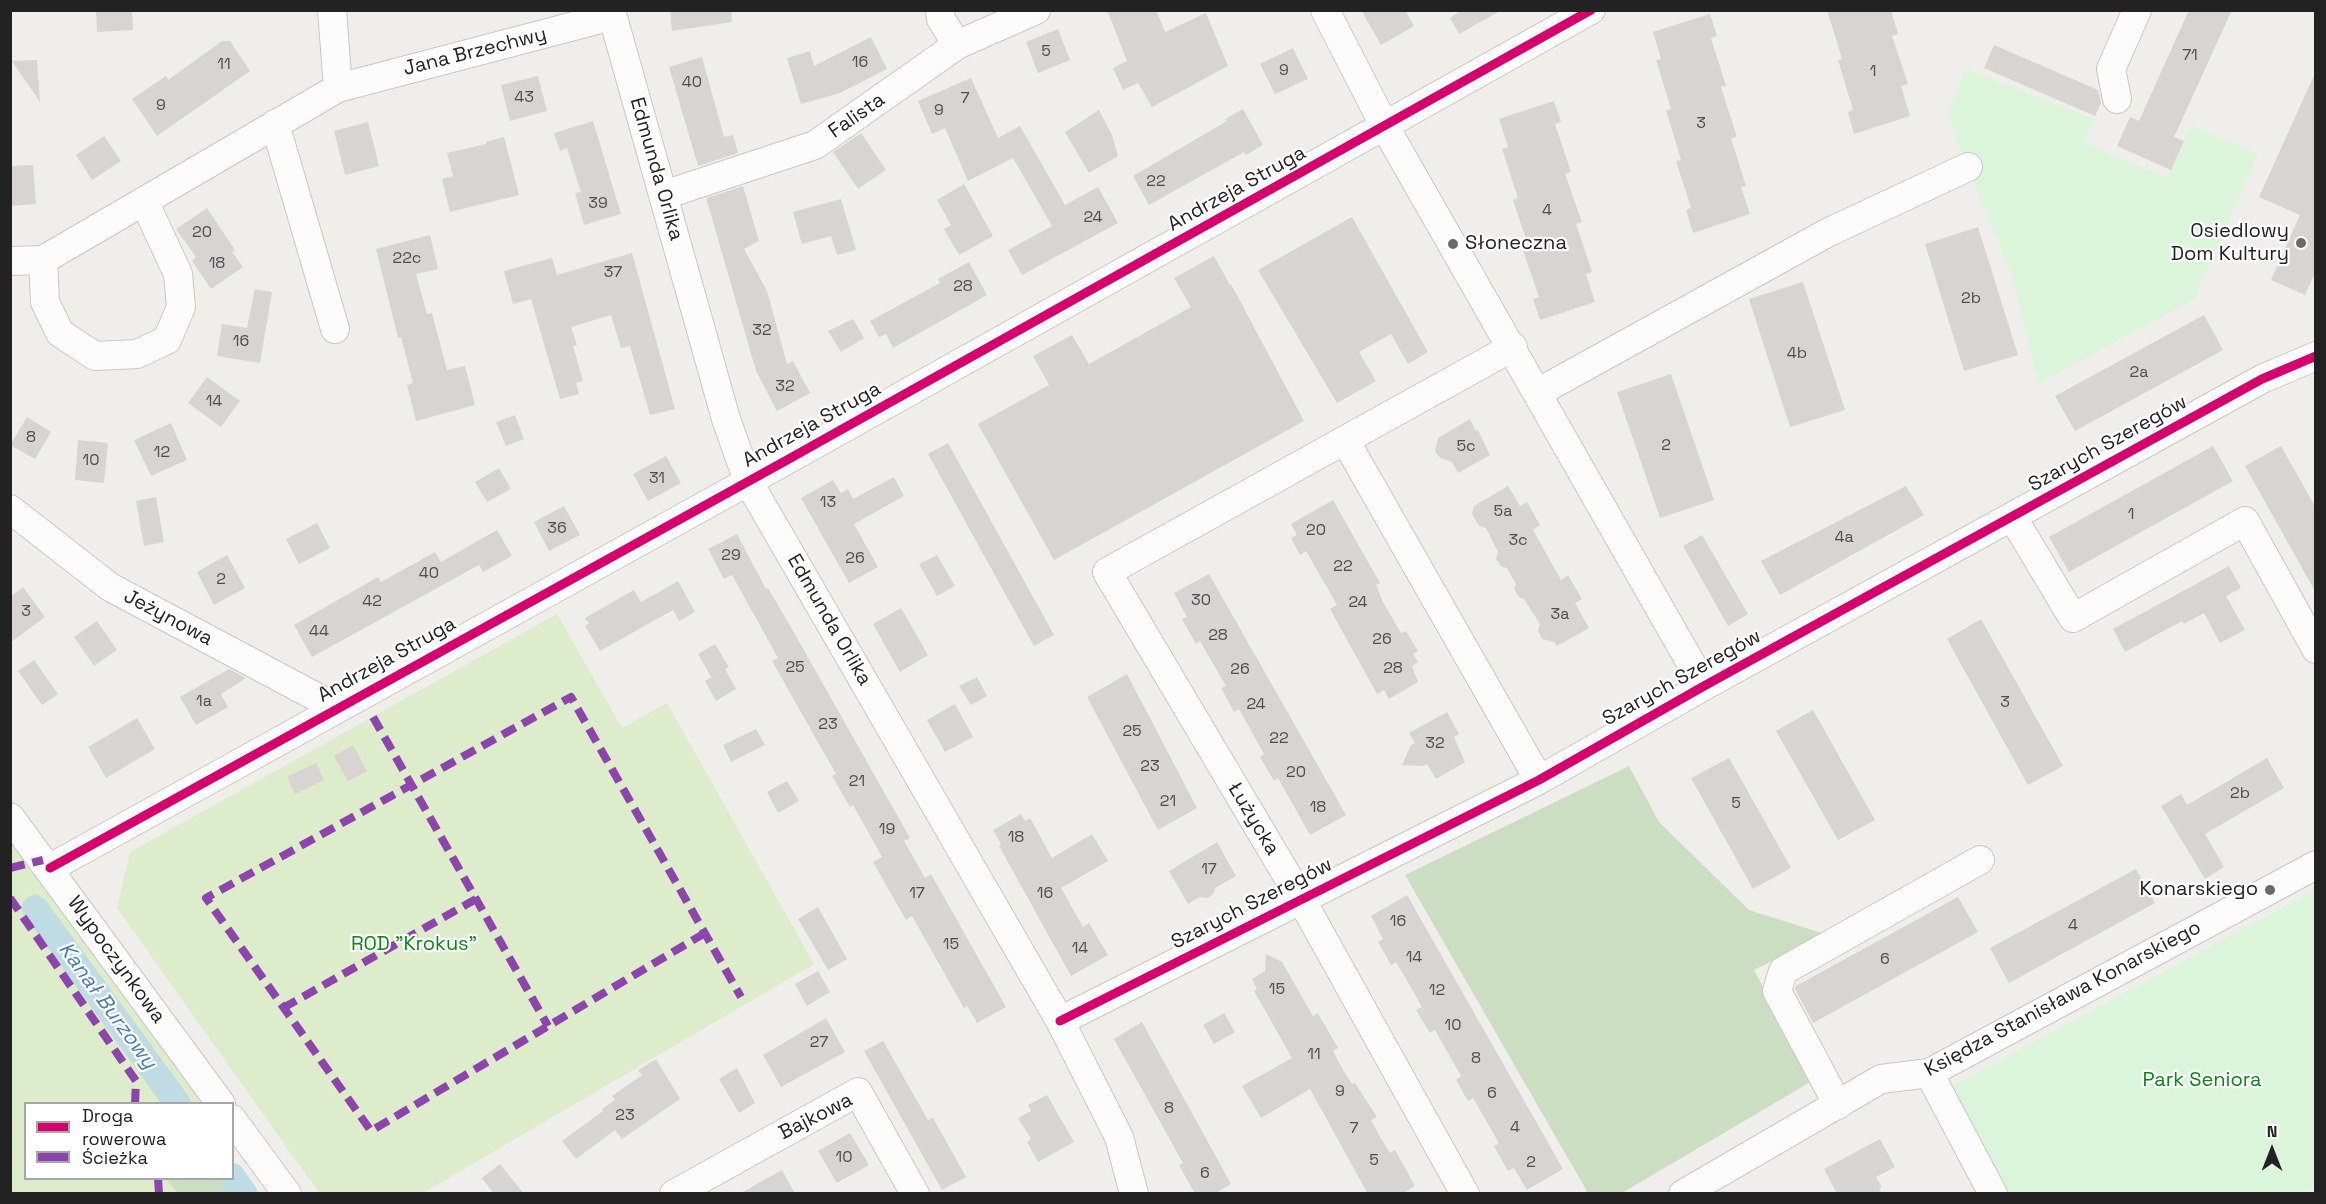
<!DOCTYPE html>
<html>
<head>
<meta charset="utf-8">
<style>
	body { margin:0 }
	#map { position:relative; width:2326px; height:1204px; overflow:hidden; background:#f0eeeb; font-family:"Space Grotesk",sans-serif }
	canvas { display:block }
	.frame { position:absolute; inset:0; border:12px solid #222; pointer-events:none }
	.legend { position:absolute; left:24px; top:1102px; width:210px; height:78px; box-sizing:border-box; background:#fff; border:2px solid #a7a7a7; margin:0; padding:8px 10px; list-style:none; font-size:18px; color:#222 }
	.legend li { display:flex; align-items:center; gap:12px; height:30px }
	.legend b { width:30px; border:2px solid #a7a7a7 }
	.north { position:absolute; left:2242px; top:1120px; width:60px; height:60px; -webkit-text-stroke:4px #fff; paint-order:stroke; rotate:0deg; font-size:16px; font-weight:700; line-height:24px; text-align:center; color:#222 }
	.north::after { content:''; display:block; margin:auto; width:21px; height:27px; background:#222; clip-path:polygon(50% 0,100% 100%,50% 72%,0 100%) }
</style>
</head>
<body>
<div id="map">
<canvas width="2326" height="1204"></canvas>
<div class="frame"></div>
<ul class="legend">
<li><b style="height:8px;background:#d6006c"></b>Droga rowerowa</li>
<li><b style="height:8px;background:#8e44ad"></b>Ścieżka</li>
</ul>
<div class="north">N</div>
</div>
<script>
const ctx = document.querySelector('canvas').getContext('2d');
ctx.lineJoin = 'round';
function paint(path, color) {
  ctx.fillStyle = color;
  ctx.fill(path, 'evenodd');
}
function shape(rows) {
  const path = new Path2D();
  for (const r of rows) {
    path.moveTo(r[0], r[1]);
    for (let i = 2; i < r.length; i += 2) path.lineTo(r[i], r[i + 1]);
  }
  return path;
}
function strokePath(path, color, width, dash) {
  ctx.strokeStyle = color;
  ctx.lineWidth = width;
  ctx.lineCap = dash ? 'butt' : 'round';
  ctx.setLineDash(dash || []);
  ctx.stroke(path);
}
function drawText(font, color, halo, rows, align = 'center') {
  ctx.font = font + ' "Space Grotesk",sans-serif';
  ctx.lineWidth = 4.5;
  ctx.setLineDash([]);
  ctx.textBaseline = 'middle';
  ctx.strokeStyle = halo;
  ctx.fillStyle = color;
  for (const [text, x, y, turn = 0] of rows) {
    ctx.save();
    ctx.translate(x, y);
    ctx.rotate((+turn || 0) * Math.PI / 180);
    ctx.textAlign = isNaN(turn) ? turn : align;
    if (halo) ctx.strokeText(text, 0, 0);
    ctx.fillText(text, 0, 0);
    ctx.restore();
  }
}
paint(shape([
	[557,614,622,728,667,703,814,964,423,1193,319,1193,117,908,130,852],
	[10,834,204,1103,26,1104,26,1178,166,1179,177,1193,11,1193]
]), '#ddeccb');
paint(shape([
	[1629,766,1659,822,1749,910,1825,934,1754,970,1812,1081,1622,1193,1588,1193,1405,875],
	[233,1171,250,1193,177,1193,166,1179,232,1178]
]), '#cbdec1');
paint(shape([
	[1966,69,2093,119,2084,143,2167,178,2192,126,2258,154,2194,299,2038,384,2013,278,1956,140,1948,112],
	[2315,890,2316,1186,2301,1193,2009,1193,1947,1089]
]), '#daf5da');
strokePath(shape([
	[35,908,178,1104],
	[232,1176,245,1194]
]), '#bfdbe3', 26);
paint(shape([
	[96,10,132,10,133,30,97,32],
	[670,10,731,10,732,22,672,31],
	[1107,10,1156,10,1165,32,1206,13,1228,66,1152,107,1138,83,1123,90,1113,68,1127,61],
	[1361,10,1405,10,1414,26,1381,45],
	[1462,10,1502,10,1459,34,1450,18],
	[1827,10,1891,10,1898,34,1892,36,1908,84,1901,86,1910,116,1854,134,1848,112,1853,110,1838,60,1842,59],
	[2189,10,2232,10,2174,137,2184,141,2171,170,2117,146,2130,117,2139,121],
	[1710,14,1717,36,1711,38,1726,86,1721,87,1737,137,1731,138,1746,186,1741,187,1750,214,1693,233,1686,210,1691,208,1676,161,1681,160,1666,110,1671,109,1656,60,1661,59,1653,32],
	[1058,29,1070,60,1038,73,1026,42],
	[871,37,887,69,840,93,801,104,787,58,810,51,814,66],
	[222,41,230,41,250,71,157,136,132,99,166,76,168,80],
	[1994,45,2098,90,2101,103,2095,116,1984,68],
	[1293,48,1308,79,1275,94,1260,64],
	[702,57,724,137,733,135,738,153,698,166,669,67],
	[37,60,40,102,12,61],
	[2316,71,2316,271,2305,295,2271,280,2300,215,2259,197],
	[538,76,547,111,510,121,501,85],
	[971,78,998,138,1020,126,1065,205,1098,187,1118,223,1022,275,1008,250,1052,226,1013,158,968,181,945,128,932,134,918,101],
	[1554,101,1561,122,1555,124,1571,172,1565,174,1582,222,1576,224,1592,272,1586,274,1595,302,1540,320,1533,299,1539,297,1523,250,1529,248,1513,200,1518,198,1502,149,1508,147,1499,119],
	[1243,109,1263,145,1246,155,1244,152,1149,205,1133,176,1227,121,1225,119],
	[1099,110,1112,135,1118,156,1089,173,1065,132],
	[593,121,621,214,584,225,575,193,581,192,567,148,560,151,554,133],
	[368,122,379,166,345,175,334,131],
	[861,133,886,170,858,189,833,152],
	[104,136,121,161,92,180,76,155],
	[504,137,519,195,450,212,442,179,453,176,447,153,486,144,486,142],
	[33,165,36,204,10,206,10,166],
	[964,184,993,236,959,255,944,229,951,225,937,200],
	[743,186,759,241,744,249,767,291,787,364,793,361,810,393,777,411,756,371,707,201,707,198],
	[841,199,856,250,837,255,831,236,802,244,793,212],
	[207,208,235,250,232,252,243,267,211,289,192,261,196,257,176,229],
	[1352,217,1428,352,1408,364,1391,334,1359,352,1376,381,1337,403,1258,270],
	[1978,227,2018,355,1964,371,1925,244],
	[430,235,438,269,416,274,427,314,432,313,447,370,465,366,475,405,416,421,407,385,413,383,401,337,398,338,376,249],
	[632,253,675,409,650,415,630,346,621,348,611,315,571,327,577,345,573,346,583,381,576,383,579,394,560,399,531,299,513,304,504,271,552,258,557,275],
	[1214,256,1230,285,1231,284,1304,421,1054,560,978,424,1049,385,1033,356,1072,335,1089,364,1191,307,1174,278],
	[969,262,987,295,893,348,886,334,879,337,870,321,940,283,938,279],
	[1803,282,1845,410,1790,427,1749,299],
	[255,289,272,292,260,363,217,356,222,324,247,328],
	[2204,315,2223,350,2075,431,2055,396],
	[853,319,864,338,841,352,828,331],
	[1671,374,1714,500,1660,518,1617,392],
	[207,377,240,401,221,427,188,403],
	[515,415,524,439,506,446,496,422],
	[27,417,51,432,35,459,10,445],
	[1470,419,1476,431,1478,430,1490,455,1458,473,1452,462,1440,458,1435,451,1438,438],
	[171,423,187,460,151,476,134,440],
	[78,440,108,443,104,483,75,480],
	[948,443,1054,635,1034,646,928,454],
	[2213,446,2233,481,2069,572,2049,537],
	[2281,446,2316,508,2316,593,2245,466],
	[666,456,681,483,648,501,633,474],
	[499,468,511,489,487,502,475,482],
	[894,477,904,496,854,524,878,567,849,583,801,498,833,480,841,493,848,489,853,499],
	[1508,486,1520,506,1527,502,1540,525,1533,530,1561,580,1568,575,1582,599,1575,603,1589,628,1557,646,1554,642,1542,639,1538,631,1540,624,1524,599,1519,597,1514,589,1516,584,1507,568,1502,567,1496,559,1498,552,1486,528,1479,526,1472,514,1474,506],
	[1906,486,1924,515,1780,595,1761,561],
	[156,497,164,542,144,546,136,501],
	[1333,500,1380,583,1376,585,1383,602,1401,633,1406,631,1418,651,1413,654,1418,662,1412,666,1418,682,1389,699,1384,690,1377,694,1330,609,1337,605,1306,551,1300,555,1291,538,1297,535,1291,524],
	[564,506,580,535,549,551,534,522],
	[317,523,330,548,299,564,286,539],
	[497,530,512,556,483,572,479,565,312,657,294,625,378,577,381,582,435,552,441,562],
	[737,534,766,589,768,588,801,645,910,838,904,841,925,878,931,874,1006,1007,977,1023,967,1006,964,1008,912,916,906,920,873,862,882,857,853,805,850,807,832,776,836,774,772,661,778,658,732,575,724,579,708,549],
	[1702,535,1748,614,1728,626,1683,546],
	[227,555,245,588,214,605,197,572],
	[937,555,955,586,937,596,919,564],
	[2229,566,2241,588,2226,596,2245,630,2220,643,2204,613,2184,624,2182,621,2125,652,2113,629],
	[1209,574,1346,815,1310,835,1278,778,1274,781,1260,757,1264,754,1239,709,1234,712,1221,688,1226,686,1200,641,1196,644,1182,619,1187,617,1174,593],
	[678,581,695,612,679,621,673,610,600,651,585,626,589,624,585,618,634,590,641,602],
	[23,587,45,617,10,643,10,597],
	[901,608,928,655,900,672,873,624],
	[1981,619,2063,766,2028,785,1947,639],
	[97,621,117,650,94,666,74,637],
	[715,644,729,667,725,669,736,689,716,701,705,681,720,672,711,677,698,654],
	[34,660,58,694,42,705,18,671],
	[229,669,246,678,221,694,228,707,196,725,180,697],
	[1127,674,1197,808,1158,830,1087,697],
	[977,677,987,696,971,705,959,686],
	[955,704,973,737,945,752,927,720],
	[1813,710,1875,820,1838,840,1776,731],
	[1447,712,1459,734,1454,737,1465,762,1436,779,1427,764,1423,766,1402,765,1411,745,1415,743,1409,733],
	[137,718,155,749,106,778,88,747],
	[756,729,765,745,731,762,723,745],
	[353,745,367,771,348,781,334,756],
	[1729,758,1791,868,1753,889,1691,778],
	[2267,758,2284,788,2205,834,2224,867,2205,879,2161,806,2181,794,2187,805],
	[316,763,324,780,295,794,287,777],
	[787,781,799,801,778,813,767,792],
	[1021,814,1025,821,1030,818,1052,858,1092,834,1108,861,1061,888,1083,927,1089,923,1108,955,1071,976,999,846,1001,844,993,830],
	[1217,842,1236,876,1215,888,1214,893,1208,898,1200,897,1188,904,1169,871],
	[2136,869,2155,903,2009,983,1990,948],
	[1407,895,1563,1169,1527,1190,1514,1168,1508,1171,1494,1146,1499,1143,1473,1098,1468,1101,1456,1080,1461,1076,1435,1030,1430,1033,1416,1010,1422,1007,1409,984,1396,962,1391,965,1378,942,1383,939,1371,916],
	[1958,897,1978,932,1813,1023,1795,989,1796,986],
	[818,907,847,959,828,970,798,919],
	[1266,954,1282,962,1313,1016,1318,1013,1338,1048,1333,1051,1342,1068,1352,1084,1355,1083,1377,1117,1371,1120,1380,1137,1390,1153,1395,1150,1415,1186,1402,1194,1368,1194,1310,1089,1261,1118,1242,1086,1292,1058,1254,991,1257,989,1252,979,1265,971],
	[818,971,830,992,807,1006,795,984],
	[1224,1013,1235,1032,1214,1044,1203,1025],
	[826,1018,845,1052,781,1087,763,1055],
	[1142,1022,1231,1184,1214,1194,1195,1194,1179,1165,1183,1163,1114,1039],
	[883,1041,928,1120,933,1118,966,1177,942,1190,864,1051],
	[656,1059,680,1099,622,1139,615,1130,576,1159,562,1141,603,1111,602,1109,615,1100,612,1096,642,1075,638,1070],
	[737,1068,755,1103,739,1113,719,1079],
	[1047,1095,1074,1142,1038,1162,1027,1142,1031,1139,1018,1118,1031,1111,1028,1105],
	[850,1133,869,1165,837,1183,818,1151],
	[1880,1139,1895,1167,1876,1177,1882,1187,1879,1188,1882,1194,1837,1194,1824,1169],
	[500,1164,524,1194,494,1194,482,1178],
	[782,1170,795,1194,739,1194]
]), '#d7d4d2');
const minor = shape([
	[332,10,338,88],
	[611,10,726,419,748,481,1060,1021,1119,1137,1134,1194],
	[940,10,941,19,957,45],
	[1325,10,1385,127,1704,686],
	[2117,99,2111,69,2137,10],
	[275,124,335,329],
	[664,195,815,145,957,45,1036,10],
	[43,260,45,302,60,333,95,356,137,354,167,340,181,307,178,274,144,201],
	[10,261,43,260,338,88,612,16],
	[1513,347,1345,440,1539,780],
	[1537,393,1827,233,1968,167],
	[1345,440,1107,572,1301,899,1465,1194],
	[10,509,110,587,337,708],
	[2013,518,2073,618,2245,521,2316,649],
	[10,817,221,1104],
	[50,868,787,460,1591,10],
	[1060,1021,1539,780,1704,686,2262,379,2316,356],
	[1929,1073,1993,1194],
	[1838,1105,1777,991,1783,971,1980,860],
	[232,1119,287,1194],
	[674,1194,858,1092,915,1194],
	[1683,1194,1881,1079,1929,1073,2316,865]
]);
strokePath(minor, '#c9c8c7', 30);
strokePath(minor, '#fdfcfc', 28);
strokePath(shape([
	[373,717,548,1026],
	[10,868,43,860],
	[10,898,136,1081,135,1104],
	[705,933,371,1131,206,898,571,697,741,997],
	[283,1008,476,899],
	[158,1178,159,1194]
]), '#8e44ad', 8, [15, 8]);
strokePath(shape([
	[50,868,787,460,1591,10],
	[1060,1021,1539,780,1704,686,2262,379,2316,356]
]), '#d6006c', 9);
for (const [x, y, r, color] of [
	[2301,243,6,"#6a6968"],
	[1453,244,6,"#6a6968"],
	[2270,890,6,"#6a6968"]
]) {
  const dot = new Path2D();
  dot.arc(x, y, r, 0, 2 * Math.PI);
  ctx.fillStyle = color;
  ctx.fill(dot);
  strokePath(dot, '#fff', 2);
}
drawText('16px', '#4f4e4e', null, [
	["5",1046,52],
	["71",2190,56],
	["16",860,63],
	["11",224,65],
	["9",1284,71],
	["1",1873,72],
	["40",692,83],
	["43",524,98],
	["7",965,99],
	["9",161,106],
	["9",939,111],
	["3",1701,124],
	["22",1156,182],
	["39",598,204],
	["4",1547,211],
	["24",1093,218],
	["20",202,233],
	["22c",407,259],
	["18",217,264],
	["37",613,273],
	["28",963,287],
	["2b",1971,299],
	["32",762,331],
	["16",241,342],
	["4b",1797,354],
	["2a",2139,373],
	["32",785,387],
	["14",214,402],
	["8",31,438],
	["2",1666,446],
	["5c",1466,447],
	["12",162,453],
	["10",91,461],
	["31",657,479],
	["13",828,503],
	["5a",1503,512],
	["1",2131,515],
	["36",557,529],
	["20",1316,531],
	["4a",1844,538],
	["3c",1518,541],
	["29",731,556],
	["26",855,559],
	["22",1343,567],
	["40",429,574],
	["2",221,580],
	["30",1201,601],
	["42",372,602],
	["24",1358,603],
	["3",26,612],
	["3a",1560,615],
	["44",319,632],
	["28",1218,636],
	["26",1382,640],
	["25",795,668],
	["28",1393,669],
	["26",1240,670],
	["1a",204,702],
	["3",2005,703],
	["24",1256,705],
	["23",828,725],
	["25",1132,732],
	["22",1279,739],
	["32",1435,744],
	["23",1150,767],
	["20",1296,773],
	["21",857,782],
	["2b",2240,794],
	["21",1168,802],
	["5",1736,804],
	["18",1318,808],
	["19",887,830],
	["18",1016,838],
	["17",1209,870],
	["17",917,894],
	["16",1045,894],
	["16",1398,922],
	["4",2073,926],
	["15",951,945],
	["14",1080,949],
	["14",1414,958],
	["6",1885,960],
	["15",1277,990],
	["12",1437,991],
	["10",1453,1026],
	["27",819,1043],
	["11",1314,1055],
	["8",1476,1059],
	["9",1340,1092],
	["6",1492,1094],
	["8",1169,1109],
	["23",625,1116],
	["4",1515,1128],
	["7",1354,1129],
	["10",844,1158],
	["5",1374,1161],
	["2",1531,1163],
	["6",1205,1174]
]);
drawText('20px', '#222', '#fff', [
	["Jana Brzechwy",475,52,-14],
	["Falista",857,116,-35],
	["Edmunda Orlika",656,169,74],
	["Andrzeja Struga",1237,189,-29],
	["Andrzeja Struga",812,425,-29],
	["Szarych Szeregów",2108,444,-29],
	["Jeżynowa",168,618,28],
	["Edmunda Orlika",829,620,60],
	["Andrzeja Struga",387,660,-29],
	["Szarych Szeregów",1682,678,-29],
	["Łużycka",1253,819,59],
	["Szarych Szeregów",1252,904,-27],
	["Wypoczynkowa",116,960,54],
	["Księdza Stanisława Konarskiego",2063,999,-28],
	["Bajkowa",816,1117,-27]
]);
drawText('20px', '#222', '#fff', [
	["Osiedlowy",2289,232],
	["Dom Kultury",2289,255],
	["Słoneczna",1465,244,"left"],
	["Konarskiego",2258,890]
], 'right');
drawText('20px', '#0c8416', '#fff', [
	["ROD \"Krokus\"",414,945],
	["Park Seniora",2202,1081]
]);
drawText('italic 21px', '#4a7aab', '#fff', [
	["Kanał Burzowy",107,1006,54]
]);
</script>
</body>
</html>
